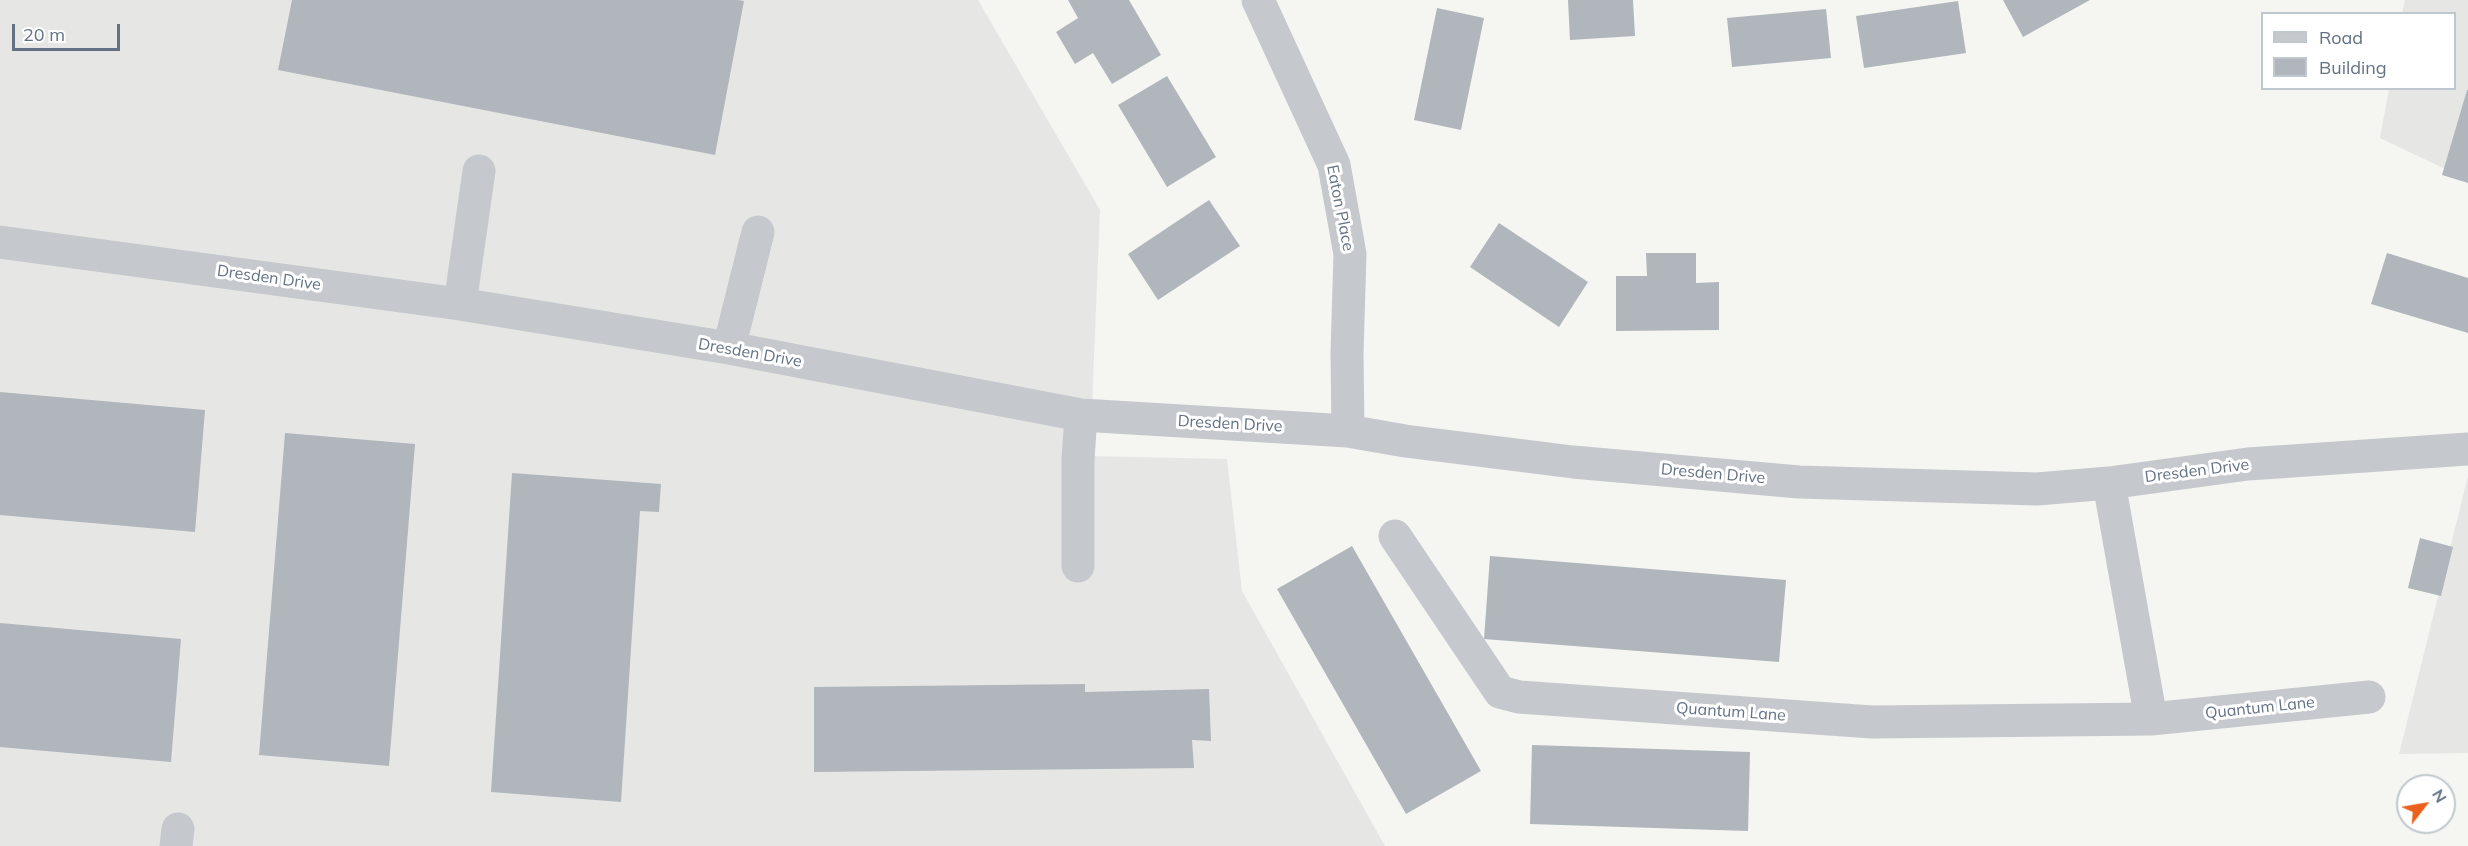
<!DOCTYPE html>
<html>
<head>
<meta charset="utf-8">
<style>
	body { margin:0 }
	#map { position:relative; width:2468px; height:846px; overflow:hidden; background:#f5f6f1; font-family:Mulish,sans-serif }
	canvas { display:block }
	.legend { position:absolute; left:2261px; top:12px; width:195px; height:78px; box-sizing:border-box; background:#fff; border:2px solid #c1c7ce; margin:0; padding:8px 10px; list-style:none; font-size:18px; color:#637284 }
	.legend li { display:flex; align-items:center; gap:12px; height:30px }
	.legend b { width:30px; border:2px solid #c1c7ce }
	.north { position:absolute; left:2396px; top:774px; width:60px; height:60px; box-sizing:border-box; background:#fff; border:2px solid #c1c7ce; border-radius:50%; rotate:59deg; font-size:16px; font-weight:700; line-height:24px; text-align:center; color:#637284 }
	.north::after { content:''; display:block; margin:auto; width:21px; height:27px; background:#eb601c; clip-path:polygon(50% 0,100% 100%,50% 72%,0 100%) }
	.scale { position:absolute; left:12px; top:24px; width:108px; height:27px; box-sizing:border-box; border:3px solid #637284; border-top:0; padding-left:8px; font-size:18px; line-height:21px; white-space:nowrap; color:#637284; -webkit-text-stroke:4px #fff; paint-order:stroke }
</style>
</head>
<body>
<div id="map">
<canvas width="2468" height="846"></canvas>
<ul class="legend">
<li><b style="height:8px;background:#c5c8cc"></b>Road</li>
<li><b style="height:16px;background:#b0b6bc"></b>Building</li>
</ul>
<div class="north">N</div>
<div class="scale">20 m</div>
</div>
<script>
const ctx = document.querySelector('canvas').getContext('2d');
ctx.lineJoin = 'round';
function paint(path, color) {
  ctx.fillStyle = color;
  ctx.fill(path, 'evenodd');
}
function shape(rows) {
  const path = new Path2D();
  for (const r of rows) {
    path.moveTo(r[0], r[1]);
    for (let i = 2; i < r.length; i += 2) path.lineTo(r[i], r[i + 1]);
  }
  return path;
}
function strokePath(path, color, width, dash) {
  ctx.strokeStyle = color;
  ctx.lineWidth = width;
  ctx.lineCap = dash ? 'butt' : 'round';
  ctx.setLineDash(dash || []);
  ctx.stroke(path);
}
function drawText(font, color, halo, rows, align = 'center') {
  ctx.font = font + ' Mulish,sans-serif';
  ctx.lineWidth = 6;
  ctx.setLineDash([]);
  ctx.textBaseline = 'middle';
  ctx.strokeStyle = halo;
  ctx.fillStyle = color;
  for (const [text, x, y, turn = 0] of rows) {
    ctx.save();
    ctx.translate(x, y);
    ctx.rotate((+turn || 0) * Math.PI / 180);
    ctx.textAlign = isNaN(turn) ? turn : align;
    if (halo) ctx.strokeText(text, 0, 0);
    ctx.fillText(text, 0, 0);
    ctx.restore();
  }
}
paint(shape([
	[0,0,978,0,1100,210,1090,456,1227,459,1242,591,1385,846,0,846],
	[2405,0,2468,0,2468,180,2380,138,2389,89,2454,88,2454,14,2402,13],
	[2468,476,2468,753,2399,754]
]), '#e6e7e5');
paint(shape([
	[292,0,738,0,744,1,715,155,278,70],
	[1068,0,1129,0,1161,55,1112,84,1093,53,1075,64,1056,32,1078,18],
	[1568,0,1633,0,1635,36,1570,40],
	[2003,0,2090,0,2023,37],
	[1958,1,1966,53,1864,68,1856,16],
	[1437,8,1484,18,1461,130,1414,120],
	[1826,9,1831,58,1732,67,1727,18],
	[1167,76,1216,157,1167,187,1118,105],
	[2467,90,2468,90,2468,183,2442,175],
	[1209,200,1240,246,1158,300,1128,254],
	[1499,223,1588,282,1559,327,1470,267],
	[1646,253,1696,253,1696,283,1719,282,1719,330,1616,331,1616,276,1647,276],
	[2387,253,2468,278,2468,333,2371,304],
	[0,392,205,410,195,532,0,515],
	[285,433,415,444,389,766,259,755],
	[512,473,661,484,659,512,640,511,621,802,491,792],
	[2420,538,2453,547,2441,596,2408,588],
	[1352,546,1481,771,1406,814,1277,589],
	[1490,556,1786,580,1779,662,1484,639],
	[0,623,181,639,171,762,0,747],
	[1085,684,1085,692,1209,689,1211,741,1192,740,1194,768,814,772,814,687],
	[1532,745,1750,752,1748,831,1530,824]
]), '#b0b6bc');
strokePath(shape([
	[1258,0,1334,165,1350,254,1347,353,1348,431],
	[0,242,460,304,729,348,1081,415,1348,431,1405,441,1573,462,1799,482,2037,489,2109,483,2248,464,2468,449],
	[460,304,479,171],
	[729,348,758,232],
	[2109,483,2151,719,2369,697],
	[1395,536,1500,692,1519,697,1872,722,2151,719],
	[1078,566,1078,460,1081,415],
	[176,846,178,829]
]), '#c5c8cc', 33);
drawText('16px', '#637284', '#fff', [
	["Eaton Place",1340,208,79],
	["Dresden Drive",269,278,8],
	["Dresden Drive",750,353,10],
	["Dresden Drive",1230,424,3],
	["Dresden Drive",2197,471,-7],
	["Dresden Drive",1713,474,5],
	["Quantum Lane",2260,708,-6],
	["Quantum Lane",1731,712,4]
]);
</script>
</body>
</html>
